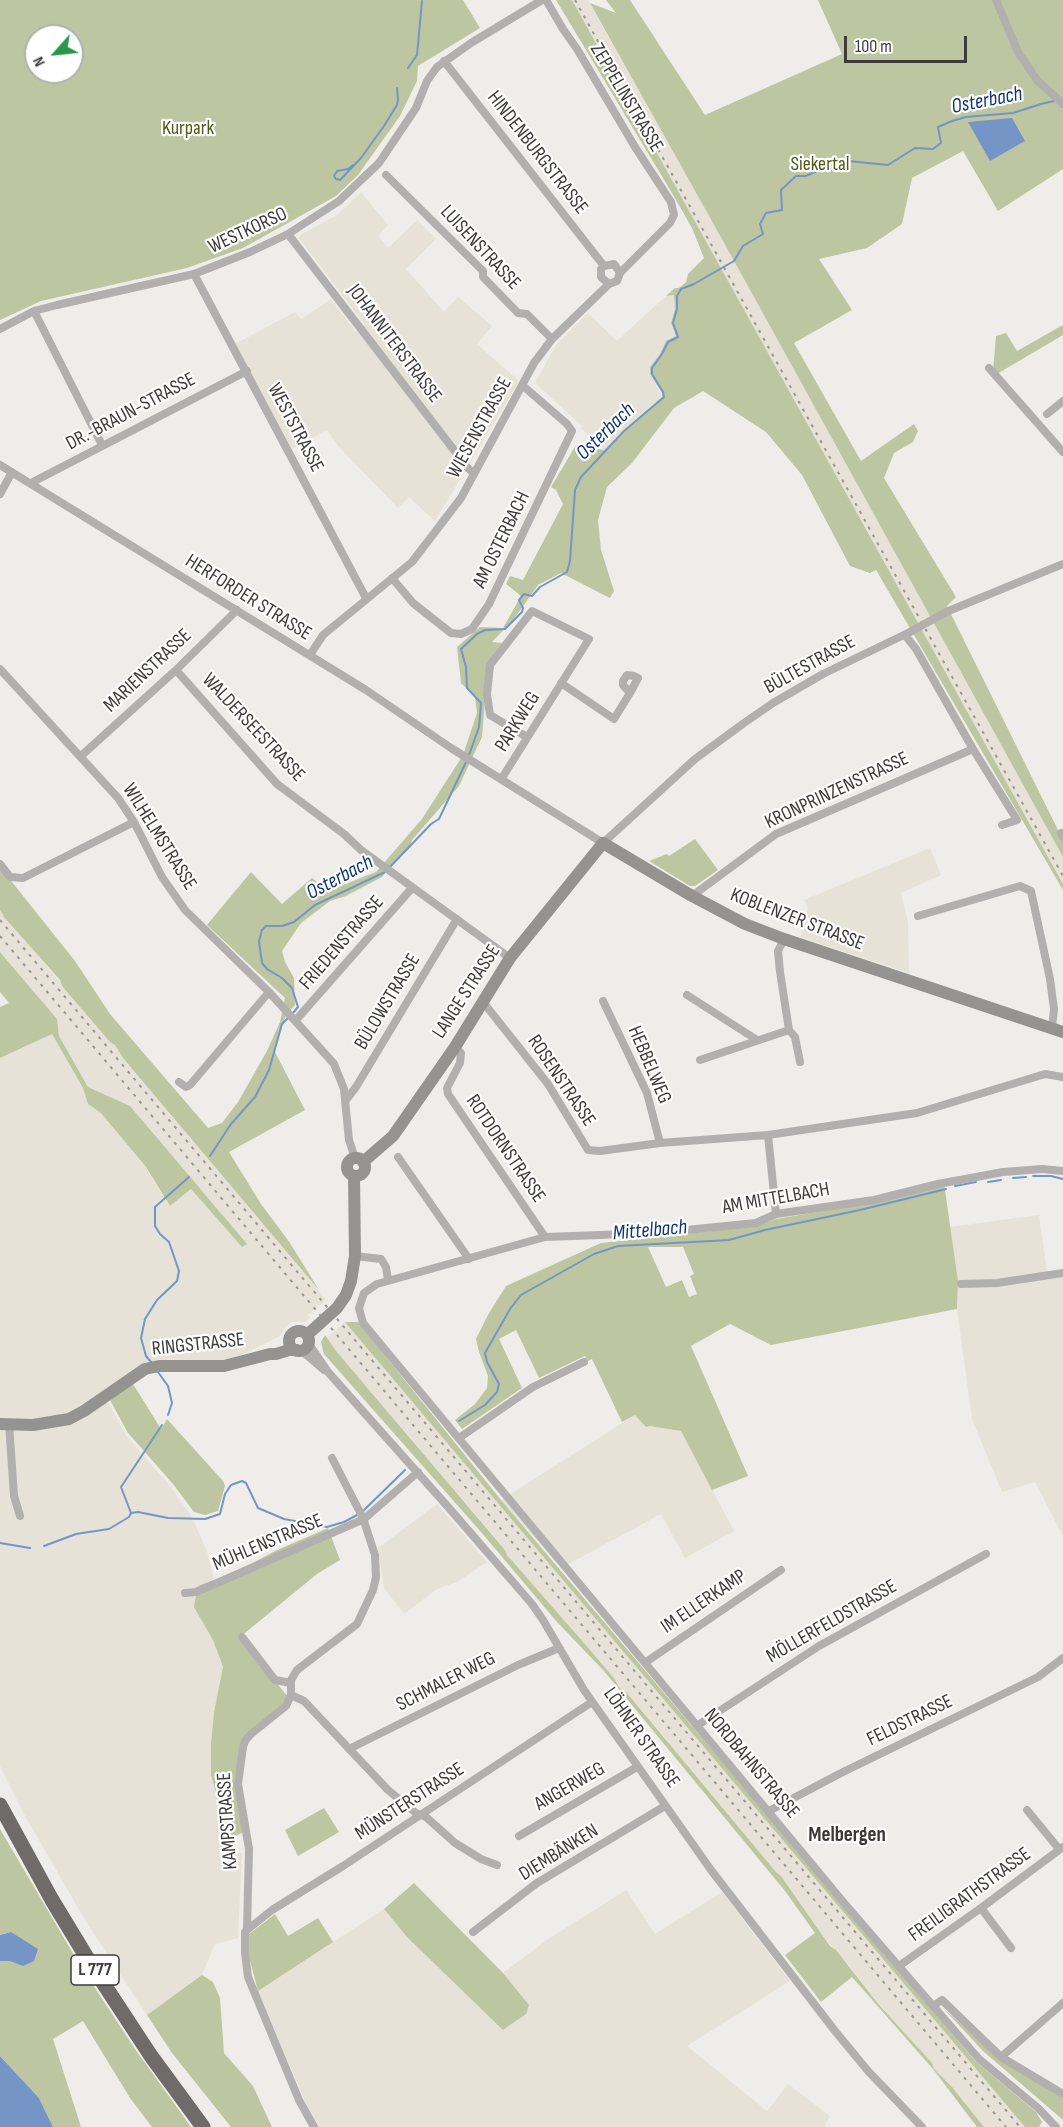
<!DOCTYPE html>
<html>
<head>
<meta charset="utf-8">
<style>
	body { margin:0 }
	#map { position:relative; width:1063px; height:2127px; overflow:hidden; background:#eeede9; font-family:"Sofia Sans Condensed",sans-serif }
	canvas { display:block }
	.north { position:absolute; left:24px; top:24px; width:60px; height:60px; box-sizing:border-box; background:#fff; border:2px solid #b1b1b0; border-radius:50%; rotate:243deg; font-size:16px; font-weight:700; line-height:24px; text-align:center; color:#3d3c3a }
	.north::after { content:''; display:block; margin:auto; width:21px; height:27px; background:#2b954c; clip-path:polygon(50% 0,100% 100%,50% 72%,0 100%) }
	.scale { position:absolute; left:844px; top:36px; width:123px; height:27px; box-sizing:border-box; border:3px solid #3d3c3a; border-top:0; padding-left:8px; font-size:18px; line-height:21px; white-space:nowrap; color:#3d3c3a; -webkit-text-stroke:4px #fff; paint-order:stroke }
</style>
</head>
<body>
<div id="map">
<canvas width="1063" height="2127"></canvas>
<div class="north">N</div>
<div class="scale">100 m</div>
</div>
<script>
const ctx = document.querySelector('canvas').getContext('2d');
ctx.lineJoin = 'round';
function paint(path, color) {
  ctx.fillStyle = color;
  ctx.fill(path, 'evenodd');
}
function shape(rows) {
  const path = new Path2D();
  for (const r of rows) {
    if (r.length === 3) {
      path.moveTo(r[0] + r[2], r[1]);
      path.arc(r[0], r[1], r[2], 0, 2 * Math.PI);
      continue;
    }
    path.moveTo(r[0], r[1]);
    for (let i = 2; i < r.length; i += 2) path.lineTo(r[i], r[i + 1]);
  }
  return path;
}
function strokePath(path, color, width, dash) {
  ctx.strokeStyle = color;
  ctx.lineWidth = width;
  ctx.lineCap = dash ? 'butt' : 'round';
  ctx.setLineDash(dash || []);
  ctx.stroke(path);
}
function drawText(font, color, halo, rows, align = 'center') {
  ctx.font = font + ' "Sofia Sans Condensed",sans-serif';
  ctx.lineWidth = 4.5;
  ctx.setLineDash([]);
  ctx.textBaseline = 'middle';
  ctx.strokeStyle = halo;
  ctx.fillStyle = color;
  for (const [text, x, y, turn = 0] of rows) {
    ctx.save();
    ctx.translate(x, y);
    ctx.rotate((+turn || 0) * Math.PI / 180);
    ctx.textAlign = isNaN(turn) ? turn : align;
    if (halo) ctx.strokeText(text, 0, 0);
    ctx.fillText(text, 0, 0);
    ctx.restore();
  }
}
paint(shape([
	[572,0,588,0,723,241,1063,857,1063,884],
	[361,192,388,225,378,236,388,248,417,220,436,239,406,269,444,312,458,297,492,326,477,344,519,381,435,521,409,497,398,508,339,447,327,430,292,449,235,344,295,312,301,319,331,299,356,332,365,325,299,238,300,235,337,215],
	[674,295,675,310,671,323,676,336,666,341,660,354,650,368,650,374,662,397,604,450,581,428,582,426,535,383,556,345,588,313,617,341,666,296],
	[930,848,941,875,901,893,908,922,909,973,800,937,808,908,804,900],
	[0,910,110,1042,115,1045,123,1058,296,1261,326,1300,308,1315,310,1318,305,1322,292,1322,286,1326,280,1336,233,1359,209,1361,169,1359,148,1363,103,1393,126,1435,170,1486,192,1517,207,1551,214,1580,213,1640,223,1667,214,1712,211,1743,211,1775,229,1839,229,1852,242,1853,238,1938,215,1944,202,1975,147,2015,85,1920,24,1814,0,1766,0,1058,52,1034,83,1088,88,1104,101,1113,146,1168,169,1206,191,1189,242,1247,220,1212,156,1138,130,1106,88,1087,59,1036,57,1019,0,952],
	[1039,1215,1047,1272,1063,1274,1063,1536,1035,1482,1002,1492,972,1419,957,1309,958,1281,950,1227],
	[345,1322,372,1352,1025,2127,984,2127,952,2087,934,2069,880,2005,848,1964,827,1941,781,1876,776,1872,705,1786,668,1745,666,1739,626,1692,620,1689,614,1678,507,1555,505,1549,336,1351,327,1338],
	[635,1415,649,1426,681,1431,734,1531,685,1558,661,1514,561,1568,501,1500],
	[437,1504,487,1562,457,1582,437,1589,404,1614,384,1588,378,1548],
	[626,1890,655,1934,722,1892,790,1981,687,2046,767,2111,788,2084,830,2116,825,2125,827,2127,319,2127,307,2106,258,1991,384,1909,406,1936,529,2005,503,1973,547,1940]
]), '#e6e2d7');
paint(shape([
	[0,0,463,0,480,28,418,66,417,81,400,116,358,175,336,196,243,248,187,268,41,301,0,320],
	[36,36,72,36,72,72,36,72],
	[556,0,572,0,1063,884,1063,890,876,570,870,573,850,566,802,475,766,432,703,391,674,408,632,463,607,487,598,520,601,550,614,591,610,598,561,573,538,585,514,619,492,642,502,643,488,663,482,737,459,786,412,840,409,849,398,858,382,877,346,896,330,901,301,923,282,951,285,962,294,978,295,1005,286,1015,274,1050,305,1110,229,1152,261,1204,290,1243,319,1290,123,1058,115,1045,110,1042,62,986,60,980,4,917,0,910,0,867,75,961,110,1014,208,1128,222,1123,238,1102,267,1051,280,1022,285,998,207,925,251,872,282,904,312,878,328,891,376,872,422,819,463,755,477,713,475,697,461,683,457,647,480,627,503,628,521,596,506,584,510,576,523,580,563,504,556,490,551,487,576,445,604,450,662,397,662,393,650,374,650,367,660,354,666,341,676,336,671,323,675,309,674,295,666,296,675,288,679,288,686,282,688,274,704,258,692,228,672,193],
	[606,0,630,0,705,115,842,54,818,0,1063,0,1063,169,998,211,963,151,912,178,902,224,867,248,819,259,852,310,794,343,861,461,914,424,918,431,913,442,894,453,884,478,956,597,947,606,1063,840,1063,857,723,241,590,3,616,13],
	[1063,325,1063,335,997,374,993,371,996,336,1006,333,1017,351],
	[695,839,718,870,695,886,690,886,649,861,667,854,669,856],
	[0,952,57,1019,59,1036,88,1087,130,1106,247,1244,242,1247,191,1189,170,1206,146,1167,101,1113,88,1104,83,1088,52,1034,0,1058,0,1007,9,1003,0,992],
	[944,1183,958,1281,957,1309,771,1345,730,1324,691,1346,748,1476,712,1490,681,1431,649,1426,646,1427,635,1415,622,1422,592,1359,588,1361,585,1356,539,1378,516,1330,499,1339,522,1388,462,1429,455,1420,475,1404,487,1388,488,1376,479,1352,476,1339,489,1313,506,1286,601,1243,757,1226,776,1219,875,1202],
	[648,1247,683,1247,694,1274,690,1276,697,1294,689,1297,682,1280,666,1287],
	[345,1322,358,1322,501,1500,975,2061,1036,2112,1042,2122,1039,2127,1025,2127],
	[325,1335,336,1351,505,1550,507,1555,583,1642,614,1678,620,1689,626,1692,776,1872,781,1876,830,1946,836,1950,880,2006,932,2063,934,2069,952,2087,984,2127,977,2127,933,2069,852,1977,821,2002,785,1955,815,1933,785,1891,604,1671,557,1622,481,1532,324,1354,321,1342],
	[133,1384,161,1429,167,1419,223,1481,225,1486,218,1511,205,1515,194,1512,173,1484,128,1433,110,1400],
	[328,1528,340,1560,317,1574,240,1637,288,1697,282,1707,240,1748,244,1832,229,1839,211,1775,211,1743,214,1712,223,1667,213,1640,194,1607,198,1586,214,1580,217,1582,275,1551],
	[324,1808,339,1832,298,1856,285,1830],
	[0,1829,78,1962,135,2049,191,2127,152,2127,130,2098,83,2021,53,2039,81,2127,53,2127,39,2098,0,2056,0,1961,10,1961,38,1950,11,1932,0,1935],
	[414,1883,503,1973,529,2005,526,2014,503,2030,406,1936,384,1909],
	[275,1914,288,1936,318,1918,333,1942,258,1991,248,1953,249,1934],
	[202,1975,213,1982,220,1998,224,2053,253,2086,272,2127,231,2127,172,2053,147,2015],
	[944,2009,996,2055,1063,2097,1063,2120,983,2051]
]), '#bdc6a0');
paint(shape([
	[1012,118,1025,141,990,161,968,122],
	[11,1932,38,1949,34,1961,23,1966,10,1961,0,1961,0,1935],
	[0,2056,39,2098,53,2127,0,2127]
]), '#7595c6');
strokePath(shape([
	[408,68,417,55,422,1],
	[353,165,348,169,337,171,334,176,336,179,340,180,361,158,384,126,397,105,398,100,397,88],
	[469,755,479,727,481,703,467,688,466,667,461,649,477,634,485,630,505,629,522,612,523,608,519,600,524,594,532,596,540,587,567,572,570,561,575,490,581,477,624,431,664,397,663,392,652,374,652,368,662,354,668,342,678,337,673,323,677,309,677,296,681,289,694,284,734,261,743,246,763,234,760,224,766,213,782,210,781,190,796,176,806,176,835,163,848,161,888,165,915,148,933,149,941,143,938,127,952,121,966,117,1013,113,1041,104,1054,101],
	[389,868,431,824,439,819,467,760],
	[293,1013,298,1007,292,988,282,978,267,969,262,963,259,941,262,930,266,926,282,926,294,922,315,905,385,872],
	[210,1156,231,1124,255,1097,269,1070,282,1024,289,1017],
	[1033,1176,1051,1176,1063,1179],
	[1013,1178,1026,1177],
	[988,1182,1001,1180],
	[955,1186,976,1182],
	[151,1362,146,1356,141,1338,145,1319,157,1300,177,1281,179,1271,169,1242,160,1234,155,1226,155,1207,189,1177],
	[158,1372,168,1386,172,1403,168,1415],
	[459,1421,485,1405,497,1392,499,1384,487,1362,485,1353,510,1309,521,1295,594,1254,618,1246,729,1240,765,1230,860,1210,946,1189],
	[362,1512,405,1470],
	[131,1513,121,1487,162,1425],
	[0,1543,30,1548],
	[44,1546,76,1534,109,1529,129,1517,131,1513,138,1512,168,1518,205,1519,220,1514,225,1494,231,1485,242,1481,246,1483,258,1508,284,1519,327,1527,344,1522,357,1515]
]), '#7595c6', 2);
strokePath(shape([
	[996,0,1018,52,1037,80,1063,104],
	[444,61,604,266],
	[386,175,483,271,483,277,518,313,527,314,552,339],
	[288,234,467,467,474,474],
	[194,274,366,598],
	[609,284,601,277,601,269,604,266,614,264,620,273],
	[34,311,102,445],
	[0,329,34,311,57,305,194,274,250,252,288,234,339,201,379,163,416,108,427,81,437,67,471,43,542,0],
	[989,368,1063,452],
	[1047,414,1063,401],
	[0,465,366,690,451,748,603,843,695,759,744,723,773,703,823,674,910,632],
	[31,483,247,371],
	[0,494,12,472],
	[392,578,413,603,451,633,461,634,472,629,489,604,572,431,567,424,522,385],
	[946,612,1063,564],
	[905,635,916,649,973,749,1017,820,1002,825],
	[310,655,323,635,412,562,461,498,534,363,552,339,609,284,617,281,620,273,670,223,674,215,671,202,635,147,577,49,563,29,546,0],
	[0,669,118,798,134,822,162,877,185,910,269,992,327,1056,334,1064,344,1089,349,1140,355,1158],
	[176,670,277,784,344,834,361,850,510,958],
	[561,683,614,719,630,693,638,678,634,676,627,675,623,681,623,685,630,693],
	[81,756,176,670,237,610],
	[502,778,589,639,532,611,490,665,487,694,490,715,527,737],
	[1061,833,1063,837],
	[0,864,10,877,23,878,134,822],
	[692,896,776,834,973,749],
	[918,916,1020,886,1031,891,1050,979,1054,1009,1052,1028],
	[784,939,778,951,780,972,789,1030,795,1037,800,1062],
	[687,995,757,1040],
	[603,1001,647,1093,660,1143],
	[483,1002,548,1084,588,1150,600,1151,660,1143,768,1135,917,1113,1045,1074,1063,1077],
	[296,1020,412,888],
	[455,1047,461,1053,460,1063,447,1088,448,1094,545,1237],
	[700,1060,789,1030],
	[179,1082,186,1087,190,1085,269,992],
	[346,1100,356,1087,457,919],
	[768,1135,776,1214],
	[398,1157,469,1259],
	[355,1256,381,1259,386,1267,388,1280],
	[961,1284,997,1283,1063,1273],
	[309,1344,328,1372,449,1508,532,1604,543,1620,584,1690,711,1870,835,2031,868,2071,922,2127],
	[302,1351,324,1370],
	[9,1423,14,1496,20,1516],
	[459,1438,533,1387,584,1362],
	[185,1593,196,1592,217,1583,364,1519,418,1472],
	[242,1637,275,1680,291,1683],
	[646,1662,781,1570],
	[291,1695,304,1701,388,1790,416,1813,426,1817,455,1843,481,1859,497,1865],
	[698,1725,819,1646,986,1554],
	[349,1749,518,1665,559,1648],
	[1027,1810,1059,1849],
	[769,1811,841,1773,1038,1677,1063,1658],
	[519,1836,637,1767],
	[981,1908,1011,1948],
	[247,1930,272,1910,343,1866,592,1702],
	[473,1932,537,1883,665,1806],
	[899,1966,981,1908,1063,1847],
	[933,2006,942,2000,1001,2057,1063,2003],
	[1001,2057,1063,2094],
	[314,2127,299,2100,248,1977,245,1953,245,1932,247,1930,249,1849,238,1784,243,1747,245,1741,251,1734,286,1706,291,1695,291,1680,297,1670,357,1624,373,1590,376,1577,375,1555,363,1518,332,1458],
	[1056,2127,1038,2108,979,2059,845,1904,363,1323,359,1308,364,1293,377,1284,545,1237,656,1233,756,1223,776,1214,874,1200,938,1184,1003,1172,1042,1169,1063,1171]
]), '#b1b0af', 8);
strokePath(shape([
	[356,1167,9],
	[363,1162,393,1136,455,1047,510,958,603,843,692,896,745,924,784,939,1063,1032],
	[299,1341,10],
	[307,1335,337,1308,346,1295,351,1281,355,1256,354,1176],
	[0,1424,33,1425,69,1419,84,1411,145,1369,159,1366,224,1366,270,1354,276,1354,289,1350,297,1350]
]), '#949390', 12);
strokePath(shape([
	[0,1805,52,1900,92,1966,151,2056,203,2127]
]), '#6e6b68', 15);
strokePath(shape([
	[575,0,1063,876],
	[0,920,1020,2127],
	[0,936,1006,2127]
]), '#979693', 2, [3, 6]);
strokePath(shape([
	[910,632,946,612]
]), '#b1b0af', 8);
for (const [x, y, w] of [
	[95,1970,48]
]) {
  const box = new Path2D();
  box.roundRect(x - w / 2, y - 15, w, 30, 4.5);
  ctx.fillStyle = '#fff';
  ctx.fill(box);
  strokePath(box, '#3d3c3a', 1.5);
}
drawText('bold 18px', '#3d3c3a', null, [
	["L 777",95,1970]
]);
drawText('20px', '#3d3c3a', '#fff', [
	["ZEPPELINSTRASSE",626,98,59],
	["HINDENBURGSTRASSE",537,153,52],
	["WESTKORSO",248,231,-25],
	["LUISENSTRASSE",480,248,47],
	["JOHANNITERSTRASSE",394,344,53],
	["DR.-BRAUN-STRASSE",131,412,-28],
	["WESTSTRASSE",295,428,62],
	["WIESENSTRASSE",480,428,-61],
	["AM OSTERBACH",502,540,-64],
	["HERFORDER STRASSE",248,598,32],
	["BÜLTESTRASSE",810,665,-29],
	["MARIENSTRASSE",148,671,-43],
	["PARKWEG",518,722,-58],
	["WALDERSEESTRASSE",253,728,47],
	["KRONPRINZENSTRASSE",837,791,-25],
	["WILHELMSTRASSE",159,837,58],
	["KOBLENZER STRASSE",797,920,21],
	["FRIEDENSTRASSE",342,943,-49],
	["LANGE STRASSE",467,992,-57],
	["BÜLOWSTRASSE",388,1002,-59],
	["HEBBELWEG",649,1065,67],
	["ROSENSTRASSE",561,1081,56],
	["ROTDORNSTRASSE",505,1149,56],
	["AM MITTELBACH",776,1199,-10],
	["RINGSTRASSE",198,1345,-6],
	["MÜHLENSTRASSE",268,1543,-23],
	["IM ELLERKAMP",704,1602,-34],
	["MÖLLERFELDSTRASSE",832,1622,-30],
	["SCHMALER WEG",446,1682,-27],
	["FELDSTRASSE",910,1721,-26],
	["LÖHNER STRASSE",641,1738,55],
	["NORDBAHNSTRASSE",751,1764,50],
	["ANGERWEG",570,1787,-30],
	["MÜNSTERSTRASSE",410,1802,-33],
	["KAMPSTRASSE",228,1821,-94],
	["DIEMBÄNKEN",559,1853,-32],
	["FREILIGRATHSTRASSE",970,1895,-36]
]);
drawText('20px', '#515b19', '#fff', [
	["Kurpark",188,129],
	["Siekertal",820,165]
]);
drawText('italic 21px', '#0f3672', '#fff', [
	["Osterbach",987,101,-11],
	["Osterbach",606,432,-44],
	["Osterbach",340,878,-28],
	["Mittelbach",650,1231,-5]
]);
drawText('bold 21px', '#3b3936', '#fff', [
	["Melbergen",847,1836]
]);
</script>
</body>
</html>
